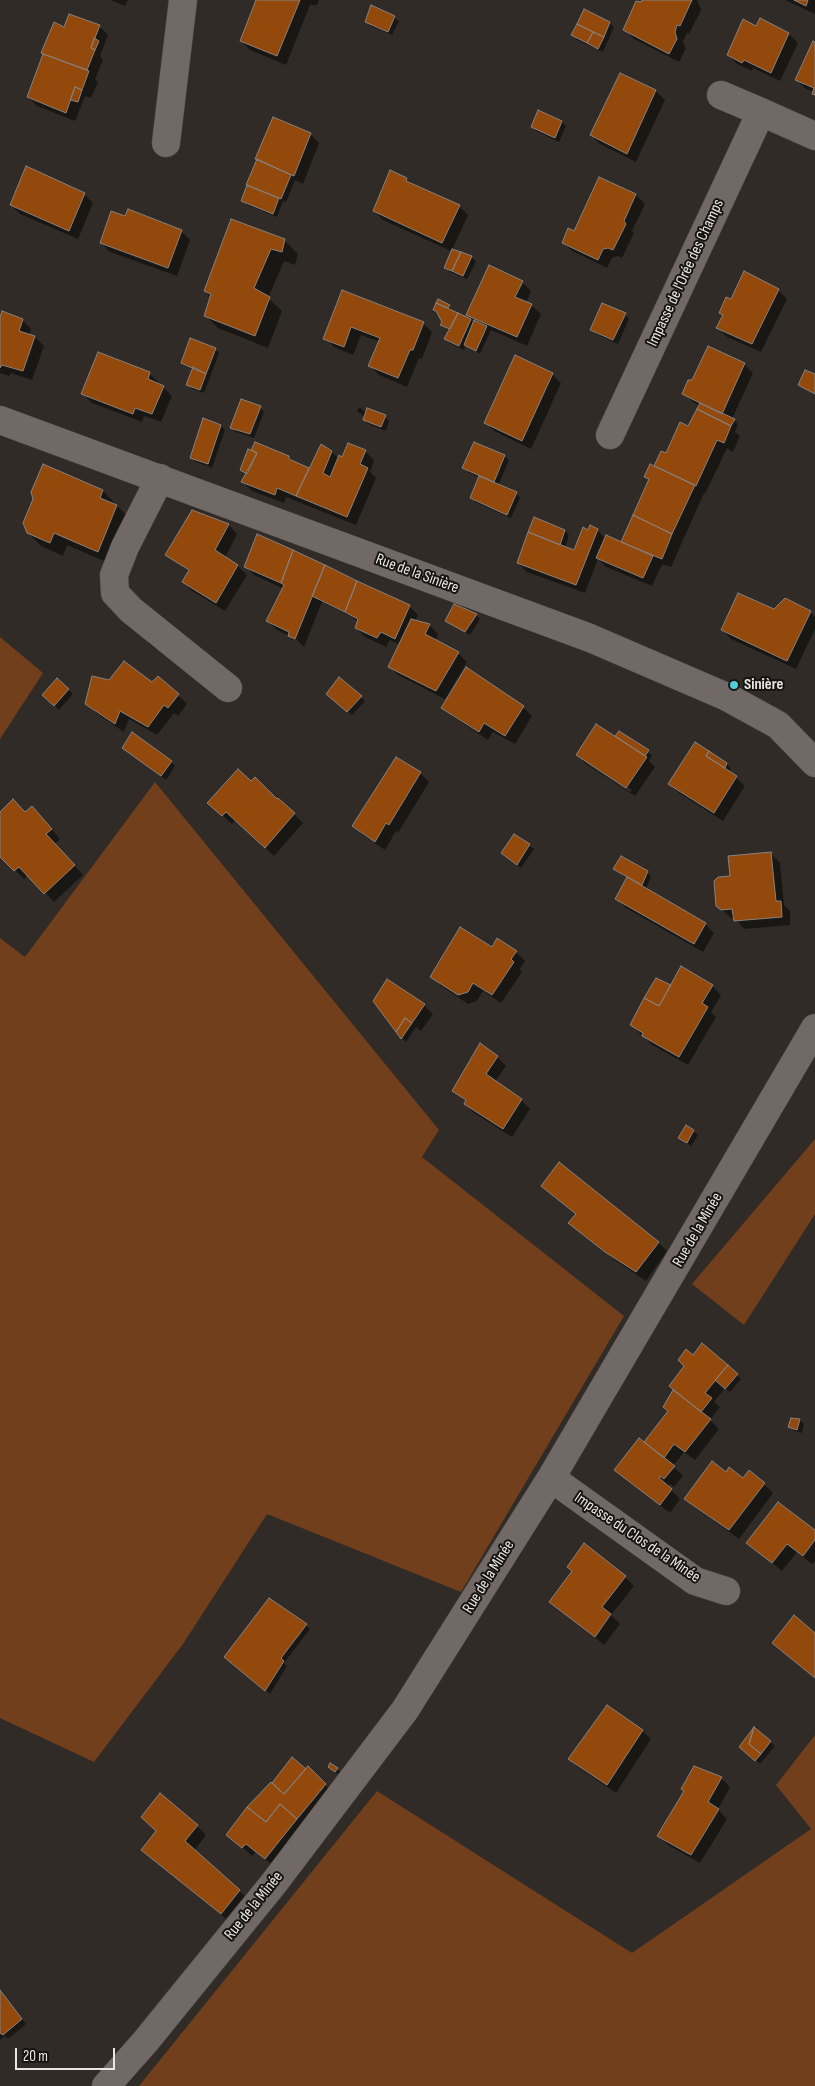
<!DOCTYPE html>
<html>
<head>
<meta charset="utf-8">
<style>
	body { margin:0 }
	#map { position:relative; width:815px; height:2086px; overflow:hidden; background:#302b27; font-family:"Sofia Sans Condensed",sans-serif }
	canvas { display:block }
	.scale { position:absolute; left:15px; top:2048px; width:100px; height:22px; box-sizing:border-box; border:2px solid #eae6e4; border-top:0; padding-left:6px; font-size:15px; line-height:18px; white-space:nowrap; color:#eae6e4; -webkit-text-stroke:4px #161412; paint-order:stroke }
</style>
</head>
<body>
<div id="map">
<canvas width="815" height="2086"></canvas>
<div class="scale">20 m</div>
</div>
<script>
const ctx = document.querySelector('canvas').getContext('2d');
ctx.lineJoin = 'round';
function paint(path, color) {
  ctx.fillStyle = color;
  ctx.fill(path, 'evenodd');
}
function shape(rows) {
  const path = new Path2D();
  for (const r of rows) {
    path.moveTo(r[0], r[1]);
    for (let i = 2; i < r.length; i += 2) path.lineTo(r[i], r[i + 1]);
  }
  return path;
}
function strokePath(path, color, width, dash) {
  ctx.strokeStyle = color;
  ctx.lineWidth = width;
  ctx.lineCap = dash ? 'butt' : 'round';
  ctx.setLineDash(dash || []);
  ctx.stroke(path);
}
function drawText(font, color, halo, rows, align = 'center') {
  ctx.font = font + ' "Sofia Sans Condensed",sans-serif';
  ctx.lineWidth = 4;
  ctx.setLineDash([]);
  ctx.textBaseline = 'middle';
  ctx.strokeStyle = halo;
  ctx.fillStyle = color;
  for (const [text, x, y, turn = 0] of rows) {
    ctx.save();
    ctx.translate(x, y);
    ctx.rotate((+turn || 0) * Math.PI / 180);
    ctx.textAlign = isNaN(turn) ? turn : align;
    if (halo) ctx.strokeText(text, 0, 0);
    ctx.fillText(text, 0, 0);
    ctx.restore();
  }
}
paint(shape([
	[0,637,43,673,0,739],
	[155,782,439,1130,422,1157,624,1316,461,1592,267,1514,183,1644,94,1762,0,1718,0,938,25,957],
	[815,1139,815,1214,744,1325,692,1284],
	[815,1735,815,2086,139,2086,377,1791,632,1953,811,1829,776,1785]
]), '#713f1c');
paint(shape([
	[110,0,128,0,125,6],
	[256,0,319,0,317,5,310,5,286,65,250,50,241,41],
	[643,0,697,0,701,10,689,34,687,33,683,42,686,48,679,62,634,39,625,30],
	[785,0,815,0,815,14],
	[584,11,609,23,614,27,603,52,577,40,573,35],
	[394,17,399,21,392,35,371,26,366,22],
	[760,20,789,34,798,43,780,81,753,68,752,71,737,64,728,55,757,27],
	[54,24,65,28,99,26,108,35,100,56,103,60,95,79,98,82,91,98,85,96,75,121,37,106,28,97],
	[815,43,815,95,814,92,806,89,797,80],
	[620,74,656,91,665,100,636,162,600,144,591,135],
	[539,111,562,122,566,126,559,142,536,131,532,127],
	[310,134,319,143,303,184,295,180,286,202,283,201,277,217,247,205,243,200],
	[406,179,413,185,459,206,468,215,452,250,472,257,476,262,467,279,450,272,446,268,453,252,383,220,374,211],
	[84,194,93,203,78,239,20,214,11,205],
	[636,195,645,204,632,231,634,233,622,258,618,256,612,258,607,268,572,251,563,242],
	[232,221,285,241,298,254,295,265,284,261,268,298,282,311,268,348,218,328,205,315,211,297,205,291],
	[181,231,190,240,177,276,110,252,101,243],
	[522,282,531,291,526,303,532,306,541,314,527,346,491,330,480,354,466,345,464,350,450,343,445,339,450,330,442,325,443,322,434,309,438,301,449,306,453,312,474,322,468,315],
	[778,290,787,299,761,352,727,337,718,328,724,316,720,312,731,300],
	[343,292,423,323,432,332,422,359,419,358,407,387,379,375,370,366,380,342,361,335,353,355,334,347,325,338],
	[625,314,629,319,618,344,596,334,592,329],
	[22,320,31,329,29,336,35,337,44,346,32,380,11,373,9,376,0,373,0,321],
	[215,349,219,353,204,393,192,389,187,385,193,369,182,363],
	[515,357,552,374,561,383,531,449,494,431,485,422],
	[744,364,753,373,732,419,738,424,735,432,740,436,733,452,727,448,705,494,704,493,671,567,662,564,652,586,606,567,598,559,585,593,527,572,518,563,565,531,569,535,565,548,574,552,589,531,597,530,606,539,622,543,650,481,646,477,689,428,700,406,693,402,684,393],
	[149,373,158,382,158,385,163,387,172,396,161,422,144,416,142,422,92,403,83,394],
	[815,375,815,395,800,385],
	[260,407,264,412,254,438,236,432,232,428],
	[359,407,367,413,385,417,389,421,386,431,368,424,364,420,365,417,357,411],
	[221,426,225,430,212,468,196,462,191,458],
	[252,450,288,457,294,462,310,469,332,452,339,459,365,451,374,460,370,472,376,478,356,525,286,497,284,503,252,491,243,482,245,474,241,470,256,454],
	[504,456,509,460,498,486,516,493,520,498,511,518,475,502,471,498,480,478,468,472,464,468],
	[43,466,103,491,130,519,111,564,67,545,63,556,41,546,28,533],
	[192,512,229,525,237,534,225,558,238,566,247,575,225,611,192,591,183,582,189,572,167,554],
	[245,566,409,606,418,615,415,621,429,625,438,634,435,641,458,653,467,662,445,699,398,675,389,666,400,645,390,640,386,647,365,637,356,628,358,622,351,616,322,602,304,647,295,638,293,640,298,645,289,636,277,630,268,621,284,589,254,575],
	[774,610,810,612,815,617,815,629,796,669,731,639,722,630],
	[476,615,480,619,470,635,447,621],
	[151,639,159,646,157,650,148,643],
	[109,681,152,683,178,695,187,704,178,716,174,713,157,735,129,719,124,732,96,713,87,704],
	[68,689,73,694,59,710,44,695],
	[361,697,365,701,352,715,332,698],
	[443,707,523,707,532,716,515,744,493,732,488,740,452,716],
	[619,732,652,755,649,761,655,767,635,796,586,764,577,755,615,738],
	[586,760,632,790,630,792,586,763],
	[124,748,171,762,175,766,166,780],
	[708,752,727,764,731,769,729,772,745,786,723,821,679,793,670,784],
	[420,773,429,782,398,833,396,831,385,850,363,835,354,826],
	[251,783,277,801,278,799,303,823,274,856,236,820,232,824,208,803],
	[0,814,26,814,41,817,60,839,55,844,83,875,54,902,28,875,24,879,0,855],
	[514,835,534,849,521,868,502,853],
	[771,854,780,863,784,905,790,911,790,925,744,929,735,918,731,918,717,905,731,877],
	[615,869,647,872,651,877,646,889,705,924,714,933,703,952,626,908,617,899,628,878],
	[498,940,516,952,525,961,520,969,522,972,501,1003,483,991,477,1001,468,1004,441,986,432,977,492,949],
	[712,986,721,995,711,1012,716,1017,688,1065,652,1045,631,1025],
	[424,1005,433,1014,421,1031,416,1027,406,1042,402,1038],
	[497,1057,506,1066,495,1082,521,1100,530,1109,512,1137,474,1113,465,1104,467,1102,453,1090],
	[693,1131,698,1135,691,1146,680,1138],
	[542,1186,658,1242,667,1251,646,1281,616,1261,579,1232,570,1223,577,1215],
	[694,1357,737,1375,741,1379,730,1392,725,1388,714,1402,720,1407,710,1420,719,1429,695,1460,684,1452,673,1466,683,1476,674,1487,670,1484,668,1487,680,1499,670,1513,616,1470,644,1444,669,1411,665,1407],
	[800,1420,804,1424,802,1433,794,1431,790,1426],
	[726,1473,743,1480,764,1484,773,1493,739,1539,695,1507,686,1498],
	[815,1532,815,1561,812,1564,797,1552,782,1571,748,1543],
	[573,1572,625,1577,634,1586,611,1615,620,1624,604,1645,551,1602],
	[306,1625,310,1629,284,1663,287,1666,270,1694,230,1661],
	[754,1729,775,1746,760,1764,745,1751],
	[642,1731,651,1739,616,1793,579,1768,570,1759],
	[308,1768,334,1793,275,1867,256,1852,252,1856,228,1835],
	[337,1769,341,1773,339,1775,334,1771],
	[721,1778,730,1787,718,1809,727,1819,700,1863,668,1845,659,1836],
	[197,1826,206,1835,194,1851,248,1899,230,1922,142,1850],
	[0,1991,26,2024,8,2039,5,2036,0,2040]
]), '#0007');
const building = shape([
	[256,0,300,0,277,56,240,41,256,0],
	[642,0,692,0,680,26,677,25,675,32,677,39,669,54,623,30,636,1,641,2,642,0],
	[794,0,808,0,806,6,794,0],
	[371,5,395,16,388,32,365,22,371,5],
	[584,9,610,22,604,37,577,24,584,9],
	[69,14,100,25,91,48,95,50,87,70,41,53,54,22,64,27,69,14],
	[760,18,789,33,771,73,744,60,742,63,727,55,743,19,756,26,760,18],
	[577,24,593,32,587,43,571,35,577,24],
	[593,32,604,37,598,49,587,43,593,32],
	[94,38,99,41,95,50,91,48,94,38],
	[813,41,815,42,815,95,812,94,814,88,795,80,813,41],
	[43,54,89,71,82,90,75,87,66,113,27,97,43,54],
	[620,73,656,90,627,154,590,135,620,73],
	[75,87,82,90,78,102,70,100,75,87],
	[538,110,562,121,555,138,531,127,538,110],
	[273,117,311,133,294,176,255,159,273,117],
	[257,159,291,175,281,199,246,185,257,159],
	[26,166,85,193,69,231,10,205,26,166],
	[390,170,407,178,406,181,460,205,442,243,373,211,390,170],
	[599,177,636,194,624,221,626,224,613,250,608,248,603,249,598,260,562,243,568,228,574,231,599,177],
	[247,185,279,198,273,214,241,201,247,185],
	[128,209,182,230,168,268,100,243,111,211,125,216,128,209],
	[231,219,285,239,282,252,271,249,254,288,270,297,255,336,204,316,211,294,204,291,231,219],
	[452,249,461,252,452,271,444,268,452,249],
	[461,252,472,256,463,276,452,271,461,252],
	[489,265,523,281,515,297,532,304,517,337,466,315,489,265],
	[744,271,779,289,752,344,716,328,723,315,719,313,726,297,731,299,744,271],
	[342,290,424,322,413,350,410,350,398,378,368,366,380,338,351,327,344,347,323,339,342,290],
	[438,299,450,305,448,308,436,303,438,299],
	[436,303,458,313,450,329,440,325,442,322,436,311,433,310,436,303],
	[602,303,626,313,613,340,590,330,602,303],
	[2,311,23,319,19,331,35,336,23,371,2,365,0,368,0,317,2,311],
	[458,313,471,319,459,346,444,339,458,313],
	[474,320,487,326,476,351,464,345,474,320],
	[190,338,216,348,206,374,181,363,190,338],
	[708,346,745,363,722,414,682,394,688,380,692,380,708,346],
	[98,352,150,372,148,379,164,386,152,414,135,408,133,414,81,394,98,352],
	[515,355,553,373,522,441,484,423,515,355],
	[193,367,206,374,200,390,186,385,193,367],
	[805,370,815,374,815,394,798,385,805,370],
	[241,399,261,406,250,434,230,428,241,399],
	[700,403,735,419,731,426,697,409,700,403],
	[367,408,386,415,381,427,363,420,367,408],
	[697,409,731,426,724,443,717,440,696,486,654,466,661,451,666,453,680,422,688,426,697,409],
	[203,418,221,425,208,464,190,458,203,418],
	[255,442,289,456,289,459,309,468,296,496,277,488,275,495,241,482,257,453,251,450,255,442],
	[474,442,505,455,494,482,462,468,474,442],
	[348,443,366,450,360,464,368,468,347,517,296,496,321,444,332,451,323,473,330,477,339,455,342,457,348,443],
	[248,449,257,453,247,474,240,470,248,449],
	[43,464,103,490,100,498,117,505,98,552,54,533,50,543,27,533,23,523,33,499,31,492,43,464],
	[650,464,695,485,672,534,633,515,649,479,644,477,650,464],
	[479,476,517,492,507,515,470,498,479,476],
	[192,510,229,524,215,550,238,565,216,603,182,582,189,570,165,555,192,510],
	[633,515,672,534,662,559,621,542,633,515],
	[534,517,565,530,560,545,528,532,534,517],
	[590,525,598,529,576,585,517,563,528,532,574,550,583,527,588,530,590,525],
	[257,534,293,550,281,583,244,567,257,534],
	[606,535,653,556,643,578,596,558,606,535],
	[293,550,325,565,295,639,288,636,289,632,266,621,284,585,281,583,293,550],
	[325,565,357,581,345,612,312,596,325,565],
	[357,581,410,605,395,639,381,632,377,638,355,628,358,619,345,612,357,581],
	[738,593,774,609,785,598,811,611,787,661,721,630,738,593],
	[454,604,477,614,465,632,445,621,454,604],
	[411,619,430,624,425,634,459,652,436,691,388,667,411,619],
	[124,661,152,682,158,676,179,694,168,708,164,705,148,727,120,711,115,724,85,704,92,676,109,680,124,661],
	[466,667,524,706,505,736,484,723,479,732,441,708,466,667],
	[339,677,362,696,347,712,326,694,339,677],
	[57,678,69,689,54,706,42,695,57,678],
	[596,724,647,757,626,788,576,755,596,724],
	[619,731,649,750,645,756,615,736,619,731],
	[132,732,172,761,161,776,122,748,132,732],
	[695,742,709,751,706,756,737,776,714,813,668,784,695,742],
	[709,751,727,763,725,768,706,756,709,751],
	[396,757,421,772,389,825,386,823,375,842,352,826,396,757],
	[238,769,251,781,255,777,277,799,278,798,295,813,265,848,226,812,222,816,207,803,238,769],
	[13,799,25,812,32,806,52,829,46,834,75,865,44,894,19,867,14,871,0,857,0,812,13,799],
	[514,834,530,844,517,865,501,853,514,834],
	[771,852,776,901,781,901,782,917,734,921,732,909,721,910,716,906,714,881,718,877,730,876,728,856,771,852],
	[621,856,648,871,642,885,613,869,621,856],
	[627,877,706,923,694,944,615,899,627,877],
	[460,927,492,947,497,938,517,951,511,959,514,962,492,995,473,983,468,992,458,995,430,977,460,927],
	[681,966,713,985,702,1003,708,1007,679,1057,642,1036,643,1033,630,1025,644,998,659,1006,681,966],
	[656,978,671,985,659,1006,644,998,656,978],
	[387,979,425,1004,412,1023,405,1018,396,1032,373,1001,387,979],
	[405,1018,412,1023,401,1039,396,1032,405,1018],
	[480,1043,498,1056,486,1074,522,1099,503,1129,464,1104,466,1100,452,1091,480,1043],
	[686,1125,694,1130,687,1143,678,1138,686,1125],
	[559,1162,659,1242,636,1272,605,1252,568,1223,576,1214,541,1186,559,1162],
	[702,1343,728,1365,705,1393,712,1398,701,1412,669,1386,684,1366,678,1360,686,1349,693,1355,702,1343],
	[728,1365,738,1374,725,1389,715,1380,728,1365],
	[673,1390,711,1419,685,1452,674,1444,664,1458,644,1442,668,1411,663,1407,673,1390],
	[791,1418,800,1419,797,1430,788,1427,791,1418],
	[639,1438,675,1466,664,1479,660,1476,659,1478,672,1489,660,1505,614,1470,639,1438],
	[712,1461,726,1472,729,1467,743,1478,749,1470,765,1483,729,1530,684,1499,712,1461],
	[778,1502,815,1530,815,1540,803,1556,787,1544,772,1563,746,1543,778,1502],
	[584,1543,626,1576,602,1607,611,1614,595,1637,549,1602,572,1571,567,1567,584,1543],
	[269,1598,307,1624,281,1658,284,1661,265,1691,224,1657,269,1598],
	[794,1615,815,1633,815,1678,772,1643,794,1615],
	[607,1705,643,1730,607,1785,568,1759,607,1705],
	[754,1727,771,1741,761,1754,749,1744,754,1727],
	[754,1727,749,1744,761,1754,755,1761,739,1747,754,1727],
	[292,1757,306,1769,284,1794,272,1783,292,1757],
	[330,1763,338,1768,335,1772,328,1767,330,1763],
	[308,1766,326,1784,297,1819,280,1804,266,1822,247,1807,271,1782,284,1794,308,1766],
	[694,1766,722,1777,708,1802,719,1809,691,1855,657,1836,684,1791,681,1789,694,1766],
	[160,1793,198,1825,185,1841,240,1890,221,1914,141,1850,156,1831,141,1817,160,1793],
	[280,1804,297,1819,265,1859,246,1844,242,1848,226,1835,247,1807,266,1822,280,1804],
	[0,1990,22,2019,3,2035,0,2033,0,1990]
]);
paint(building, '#92490b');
strokePath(building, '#89827e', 1);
const minor = shape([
	[721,95,761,112],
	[166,143,183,0],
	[0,420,590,638,727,697,778,725,815,763],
	[610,435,761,112,815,136],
	[160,478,125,547,114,575,115,593,131,610,228,688],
	[551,1478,695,1581,726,1591],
	[106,2086,145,2042,274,1883,405,1710,551,1478,815,1028]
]);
strokePath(minor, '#4a4643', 29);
strokePath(minor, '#706965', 28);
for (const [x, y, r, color] of [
	[734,685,5,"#52ccd6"]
]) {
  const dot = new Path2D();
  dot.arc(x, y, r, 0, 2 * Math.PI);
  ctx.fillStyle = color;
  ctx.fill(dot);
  strokePath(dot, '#161412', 2);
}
drawText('16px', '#eae6e4', '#161412', [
	["Impasse de l'Orée des Champs",686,273,-65],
	["Rue de la Sinière",417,574,20],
	["Rue de la Minée",698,1230,-60],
	["Impasse du Clos de la Minée",637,1538,34],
	["Rue de la Minée",489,1577,-58],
	["Rue de la Minée",254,1906,-51]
]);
drawText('bold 16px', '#eae6e4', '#161412', [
	["Sinière",744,685]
], 'left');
</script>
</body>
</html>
